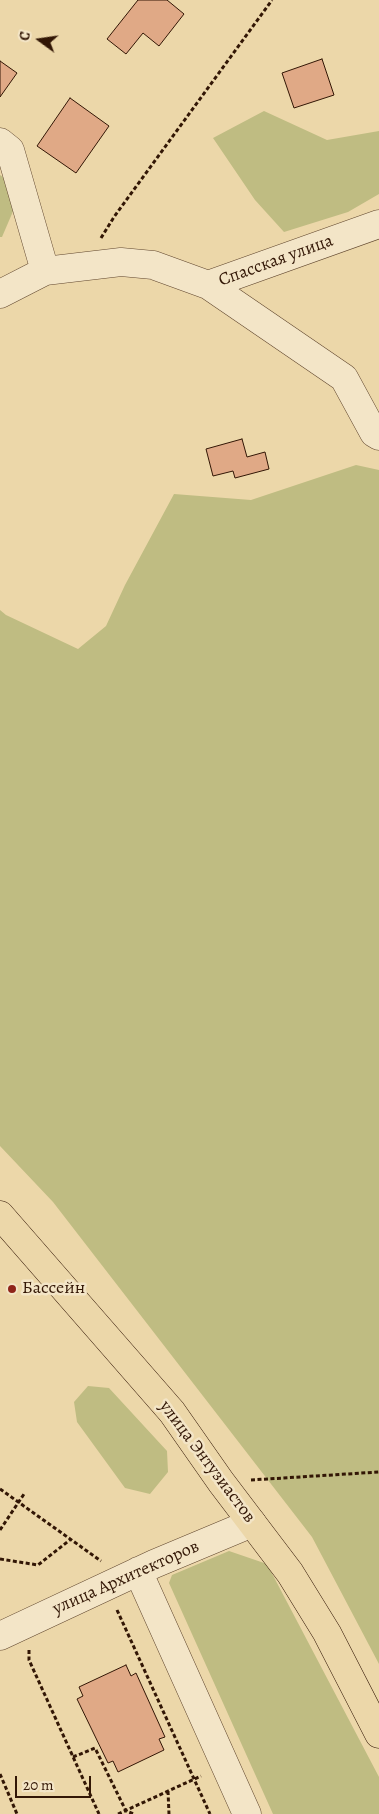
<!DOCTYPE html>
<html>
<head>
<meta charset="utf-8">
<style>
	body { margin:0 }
	#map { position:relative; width:379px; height:1814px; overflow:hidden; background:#ecd7a9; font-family:Alegreya,serif }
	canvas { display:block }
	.north { position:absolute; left:15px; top:15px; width:50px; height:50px; -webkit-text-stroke:4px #f3e5c7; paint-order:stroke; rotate:284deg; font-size:14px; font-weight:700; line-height:20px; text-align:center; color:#321605 }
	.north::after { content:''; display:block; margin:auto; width:18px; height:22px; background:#321605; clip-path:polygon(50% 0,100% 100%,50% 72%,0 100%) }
	.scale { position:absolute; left:15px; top:1776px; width:76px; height:22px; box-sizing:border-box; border:2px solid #321605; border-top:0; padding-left:6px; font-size:15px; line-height:18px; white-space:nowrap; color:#321605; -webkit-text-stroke:4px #f3e5c7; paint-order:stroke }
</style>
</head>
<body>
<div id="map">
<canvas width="379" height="1814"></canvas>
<div class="north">С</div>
<div class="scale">20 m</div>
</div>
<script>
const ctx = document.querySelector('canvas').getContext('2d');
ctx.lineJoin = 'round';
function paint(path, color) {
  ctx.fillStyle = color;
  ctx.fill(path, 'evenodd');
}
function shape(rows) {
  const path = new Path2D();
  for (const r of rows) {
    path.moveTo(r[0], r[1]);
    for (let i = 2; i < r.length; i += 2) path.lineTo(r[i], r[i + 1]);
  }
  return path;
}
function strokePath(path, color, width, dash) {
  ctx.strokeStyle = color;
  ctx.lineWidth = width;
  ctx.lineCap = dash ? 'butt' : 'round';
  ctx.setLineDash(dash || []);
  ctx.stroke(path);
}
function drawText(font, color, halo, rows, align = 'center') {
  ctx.font = font + ' Alegreya,serif';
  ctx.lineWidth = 5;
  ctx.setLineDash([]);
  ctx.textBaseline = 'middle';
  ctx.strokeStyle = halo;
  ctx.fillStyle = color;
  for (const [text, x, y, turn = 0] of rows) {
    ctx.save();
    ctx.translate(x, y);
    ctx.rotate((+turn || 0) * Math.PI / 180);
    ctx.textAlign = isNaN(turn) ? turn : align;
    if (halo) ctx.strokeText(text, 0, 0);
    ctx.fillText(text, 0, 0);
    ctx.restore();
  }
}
paint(shape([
	[264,111,327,140,379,131,379,194,348,212,284,232,255,200,213,138],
	[0,175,11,183,14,209,2,237,0,237],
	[356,465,379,470,379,1664,312,1537,53,1202,0,1146,0,610,6,615,78,649,106,626,125,585,174,494,251,500],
	[88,1386,109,1388,167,1451,168,1472,150,1494,125,1488,77,1422,74,1402],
	[229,1551,267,1564,379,1777,379,1814,273,1814,169,1583,172,1575]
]), '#bfbc82');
const building = shape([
	[138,0,167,0,184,14,159,46,143,33,126,54,107,39,138,0],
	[322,59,334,95,294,108,282,73,322,59],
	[0,61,17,73,0,97,0,61],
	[70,98,109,126,76,173,37,146,70,98],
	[242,439,247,457,265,452,269,469,235,478,233,471,213,476,206,449,242,439],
	[126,1665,131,1676,136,1673,165,1737,159,1739,164,1750,118,1772,113,1761,108,1763,77,1699,83,1696,79,1687,126,1665]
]);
paint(building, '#e0a986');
strokePath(building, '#321605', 1);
const minor = shape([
	[0,142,10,150,45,271],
	[208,285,344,378,374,433,379,436],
	[0,294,45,271,121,262,153,265,208,285,379,224],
	[138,1571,247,1814],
	[0,1636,154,1564,252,1523]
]);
const major = shape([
	[0,1215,172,1412,221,1482,290,1573,327,1633,379,1734]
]);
strokePath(minor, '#60462e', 29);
strokePath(major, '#321605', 29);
strokePath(shape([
	[101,238,114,217,272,0],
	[251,1480,379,1472],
	[0,1489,101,1561],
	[0,1530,24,1494],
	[0,1559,38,1565,71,1539],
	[117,1610,210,1814],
	[29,1650,29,1660,99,1814],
	[73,1757,95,1748,126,1811,134,1814],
	[0,1774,17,1814],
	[168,1791,169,1814],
	[118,1814,201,1776]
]), '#321605', 3, [4, 2.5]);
strokePath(minor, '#f3e5c7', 28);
strokePath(major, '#ecd7a9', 28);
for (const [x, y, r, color] of [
	[12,1289,5,"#8f2418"]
]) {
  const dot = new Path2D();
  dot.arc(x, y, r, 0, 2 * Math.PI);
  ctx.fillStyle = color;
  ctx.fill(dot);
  strokePath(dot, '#f3e5c7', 2);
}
drawText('18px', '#321605', '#f3e5c7', [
	["Спасская улица",276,261,-20],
	["улица Энтузиастов",207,1462,53],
	["улица Архитекторов",126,1578,-24]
]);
drawText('18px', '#321605', '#f3e5c7', [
	["Бассейн",22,1289]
], 'left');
</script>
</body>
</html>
